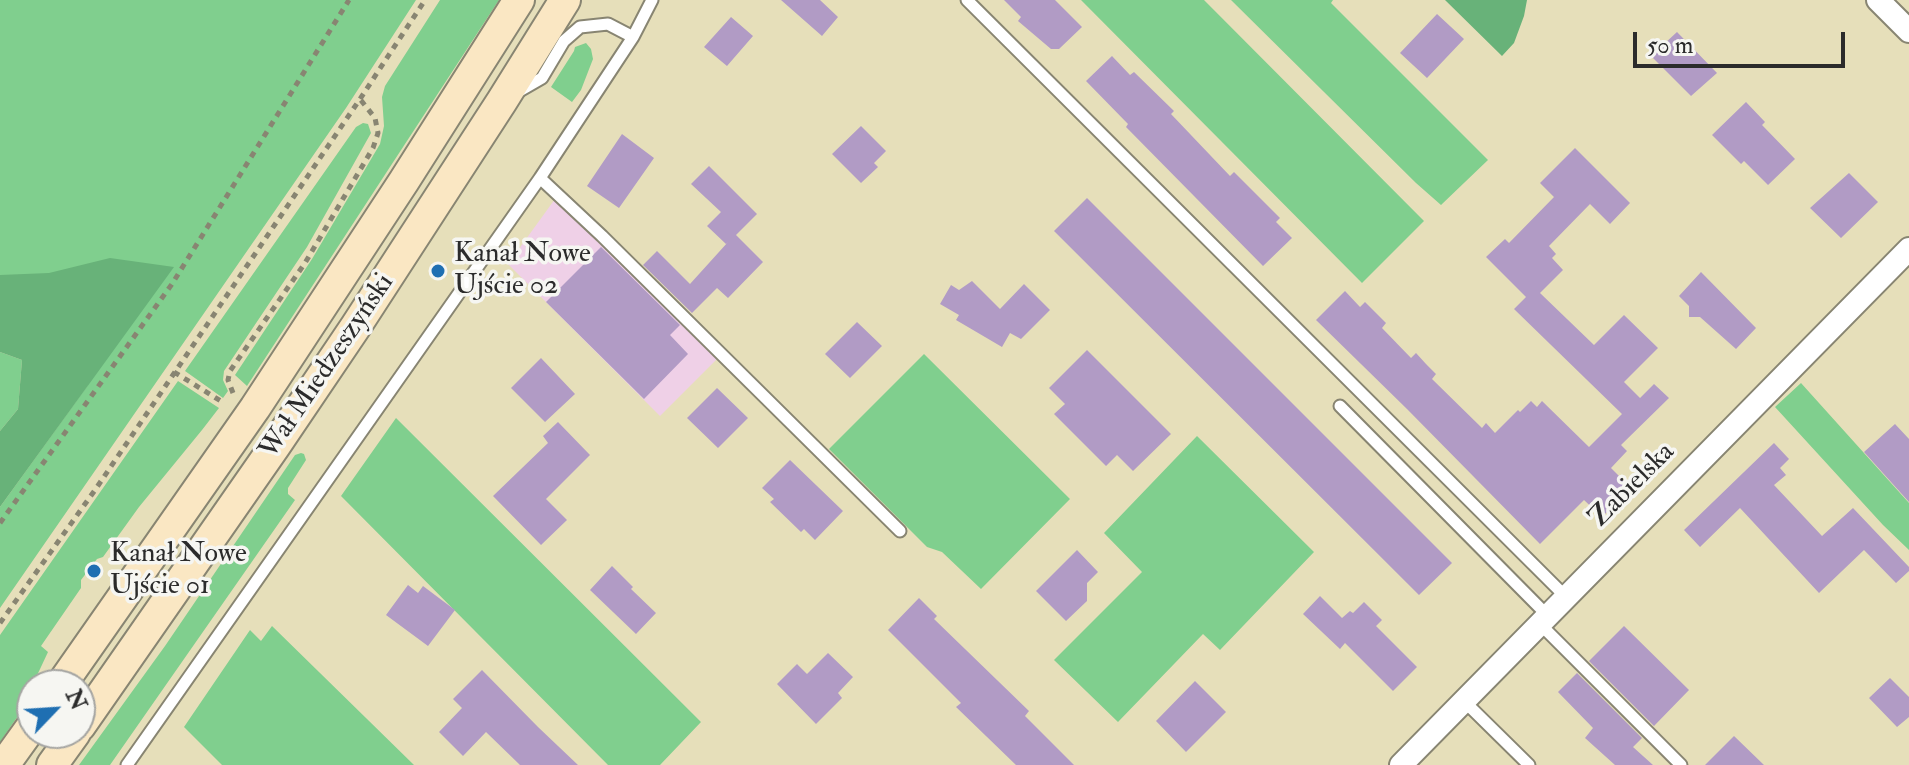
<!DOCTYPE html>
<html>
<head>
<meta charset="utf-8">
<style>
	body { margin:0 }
	#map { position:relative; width:1909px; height:765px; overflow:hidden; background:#e6dfba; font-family:"IM FELL Double Pica",serif }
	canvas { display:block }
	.north { position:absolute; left:16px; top:669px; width:80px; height:80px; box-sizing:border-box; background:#f6f6f2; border:2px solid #a5a5a2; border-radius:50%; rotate:65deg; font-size:22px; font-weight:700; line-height:32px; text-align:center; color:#2b2b2b }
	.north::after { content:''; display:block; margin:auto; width:28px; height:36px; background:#1f6fb2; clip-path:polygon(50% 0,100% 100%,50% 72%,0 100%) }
	.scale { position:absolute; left:1633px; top:32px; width:212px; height:36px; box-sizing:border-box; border:4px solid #2b2b2b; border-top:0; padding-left:10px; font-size:24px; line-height:28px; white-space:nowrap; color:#2b2b2b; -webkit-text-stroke:6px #f6f6f2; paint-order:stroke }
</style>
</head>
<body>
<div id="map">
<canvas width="1909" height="765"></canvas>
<div class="north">N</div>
<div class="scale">50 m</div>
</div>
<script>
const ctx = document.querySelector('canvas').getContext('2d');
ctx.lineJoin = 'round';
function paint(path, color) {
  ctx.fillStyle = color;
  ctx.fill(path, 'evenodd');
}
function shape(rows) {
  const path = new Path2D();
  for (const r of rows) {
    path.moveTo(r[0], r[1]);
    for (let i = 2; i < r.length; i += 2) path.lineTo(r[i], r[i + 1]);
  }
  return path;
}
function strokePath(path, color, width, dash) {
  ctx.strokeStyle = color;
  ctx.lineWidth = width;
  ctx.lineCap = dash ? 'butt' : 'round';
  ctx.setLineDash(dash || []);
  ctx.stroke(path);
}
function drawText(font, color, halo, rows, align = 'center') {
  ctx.font = font + ' "IM FELL Double Pica",serif';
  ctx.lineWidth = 7;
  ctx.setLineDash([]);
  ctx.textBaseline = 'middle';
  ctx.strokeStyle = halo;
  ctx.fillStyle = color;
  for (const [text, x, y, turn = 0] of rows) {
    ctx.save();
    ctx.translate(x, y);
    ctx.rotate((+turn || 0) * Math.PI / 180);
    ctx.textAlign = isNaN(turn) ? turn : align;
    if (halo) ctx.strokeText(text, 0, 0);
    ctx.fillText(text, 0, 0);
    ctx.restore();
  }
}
paint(shape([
	[555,199,717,359,660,416,508,264]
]), '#efd0e7');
paint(shape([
	[0,0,416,0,346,108,0,608,0,507,88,385,0,296],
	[440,0,499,0,247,386,235,375,312,259,380,144,384,126,382,97,385,86],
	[1081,0,1204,0,1424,221,1362,283],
	[1231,0,1333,0,1331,3,1488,160,1441,205,1416,183],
	[586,43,591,49,593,59,581,90,572,102,551,87,574,51,575,47],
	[363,123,368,124,371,133,307,247,224,371,223,380,228,391,223,398,185,371,356,127],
	[0,352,22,360,18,409,0,431],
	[924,354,1070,499,981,589,942,552,927,547,829,449],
	[178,381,219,408,202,430,139,507,103,557,97,559,81,580,81,588,41,646,48,652,18,716,0,742,0,635],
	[1801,383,1909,503,1909,550,1883,525,1775,407],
	[396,418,701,722,660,765,608,765,341,496],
	[1197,436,1314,552,1220,650,1203,634,1118,722,1054,660,1142,572,1104,533],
	[301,453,304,454,306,460,288,488,288,494,295,500,110,765,79,765,165,646,295,455],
	[272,626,414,765,222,765,184,727,250,630,261,641]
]), '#80cf8e');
paint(shape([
	[1445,0,1527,0,1524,16,1514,43,1502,56],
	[110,258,174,267,0,507,0,431,18,409,22,360,0,352,0,275,49,273]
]), '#68b279');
paint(shape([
	[781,0,820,0,838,17,822,36],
	[1004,0,1055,0,1082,27,1059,49,1051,49,1018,21,1021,17],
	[1437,14,1464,39,1427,78,1400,53],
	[731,17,753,36,727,66,704,47],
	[1677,32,1717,73,1691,96,1651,56],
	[1112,56,1130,75,1134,72,1174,111,1171,114,1230,176,1234,172,1280,218,1276,222,1292,238,1263,266,1126,127,1128,124,1086,81],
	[1746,102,1765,122,1762,125,1795,159,1768,185,1744,161,1741,164,1712,135],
	[861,126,886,151,874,163,878,167,861,183,832,154],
	[622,134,654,158,619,208,587,186],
	[1575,148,1630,203,1610,224,1590,204,1549,246,1556,254,1552,258,1563,270,1540,293,1594,345,1624,315,1658,348,1624,382,1640,398,1654,384,1669,398,1621,445,1627,451,1611,468,1631,488,1602,517,1584,500,1540,544,1407,409,1316,320,1345,291,1360,307,1365,302,1386,323,1382,328,1411,358,1416,353,1426,364,1436,374,1432,379,1482,428,1486,423,1495,433,1518,410,1520,412,1531,401,1537,407,1542,401,1589,447,1622,414,1514,309,1526,297,1486,257,1505,239,1509,243,1554,197,1540,183],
	[709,166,757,214,736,235,763,262,728,298,717,288,692,313,643,265,657,251,690,284,728,242,726,244,707,226,721,212,691,184],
	[1849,173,1878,202,1841,238,1810,208],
	[1087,198,1452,563,1419,595,1054,231],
	[601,247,680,325,670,335,688,354,644,399,546,302],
	[1701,272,1756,328,1736,349,1700,317,1689,317,1689,306,1679,296],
	[972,281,1000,309,1024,284,1050,310,1021,339,1010,333,1002,347,956,320,959,315,940,304,951,285,959,290],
	[857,322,882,346,850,378,825,354],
	[1087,350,1171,434,1133,471,1117,455,1106,466,1054,414,1065,404,1049,388],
	[541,358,575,394,545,422,511,388],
	[717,388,748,418,718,448,687,418],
	[558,422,590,455,546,499,567,520,541,545,493,496,548,443,543,436],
	[1895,424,1909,439,1909,502,1864,452],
	[1774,443,1789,459,1780,468,1786,475,1774,485,1822,536,1853,508,1909,567,1909,571,1896,583,1864,550,1819,593,1740,508,1700,547,1684,530],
	[790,460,843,511,815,540,804,529,801,532,770,502,774,499,762,488],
	[1077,550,1098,572,1087,583,1087,601,1066,621,1036,591],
	[612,566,633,587,631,589,656,613,636,634,590,590],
	[408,585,418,593,423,586,455,610,428,646,386,615],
	[1320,596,1342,618,1350,611,1353,613,1364,602,1382,620,1376,626,1417,667,1393,691,1345,643,1340,649,1303,614],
	[919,598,937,616,934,619,1029,711,1025,716,1074,765,1016,765,956,707,961,703,888,630],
	[1624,626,1689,690,1654,726,1589,661],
	[828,653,853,677,838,693,842,698,816,724,777,684,797,664,807,674],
	[482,670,538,727,578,765,520,765,486,732,463,756,439,732,462,708,453,699],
	[1577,673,1642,738,1633,747,1653,765,1615,765,1585,738,1593,728,1558,692],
	[1890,678,1909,697,1909,717,1897,727,1869,698],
	[1195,681,1226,712,1186,752,1156,721],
	[1734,736,1764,765,1705,765]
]), '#b19bc5');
const service = shape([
	[967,0,1566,597],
	[516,93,542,78,564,41,580,27,608,24,633,37],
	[540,178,602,236,900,531],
	[1340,406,1548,616],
	[1540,624,1681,765],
	[1464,701,1529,765],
	[127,765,540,178,633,37,652,0]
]);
const minor = shape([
	[1878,0,1909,31],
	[1401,765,1909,249]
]);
const secondary = shape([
	[61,685,255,408,404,181,519,0],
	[80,726,275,446,356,326,502,101,565,0],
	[4,765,32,726],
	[52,765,75,733]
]);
strokePath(service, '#888572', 15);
strokePath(minor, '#888572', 26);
strokePath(secondary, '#888572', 34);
strokePath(shape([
	[174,372,224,403],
	[233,393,228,380,230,371,305,263,373,148,378,133,375,118,360,99],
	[0,523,172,284,349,0],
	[0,623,95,490,360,99,425,0]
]), '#888572', 5, [6, 6]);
strokePath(service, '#fff', 11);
strokePath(minor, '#fff', 22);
strokePath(secondary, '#fae7c3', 30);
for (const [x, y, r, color] of [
	[438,271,8,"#1f6fb2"],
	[94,571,8,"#1f6fb2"]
]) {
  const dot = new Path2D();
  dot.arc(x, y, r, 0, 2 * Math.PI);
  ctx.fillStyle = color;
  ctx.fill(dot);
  strokePath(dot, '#f6f6f2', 3);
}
drawText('28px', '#2b2b2b', '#f6f6f2', [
	["Kanał Nowe",454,255],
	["Ujście 02",454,287],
	["Kanał Nowe",110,555],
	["Ujście 01",110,587]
], 'left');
drawText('28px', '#2b2b2b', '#f6f6f2', [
	["Wał Miedzeszyński",328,367,-56],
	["Zabielska",1633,486,-45]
]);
</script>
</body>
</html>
